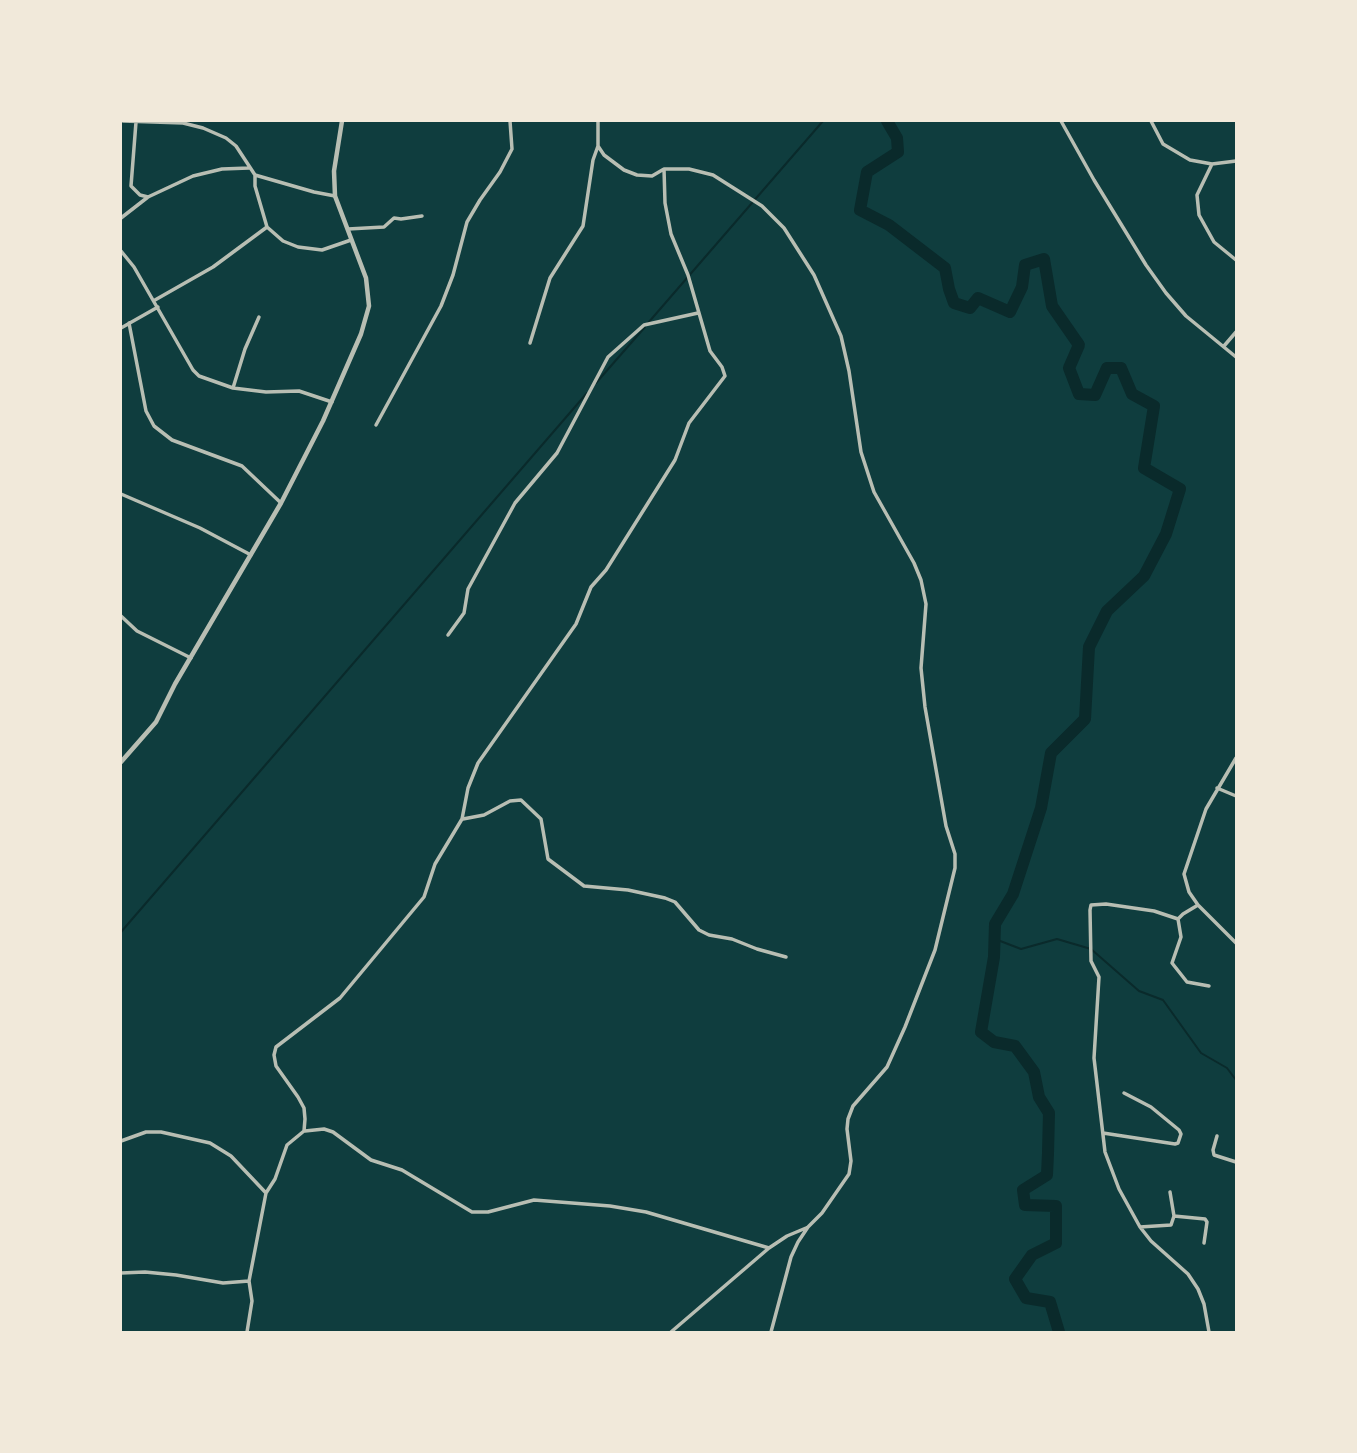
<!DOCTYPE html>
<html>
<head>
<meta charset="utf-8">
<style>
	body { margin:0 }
	#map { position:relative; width:1357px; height:1453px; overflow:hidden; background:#0f3d3e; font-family:"Fira Sans",sans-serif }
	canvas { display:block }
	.frame { position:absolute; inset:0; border:122px solid #f1e9da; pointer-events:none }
</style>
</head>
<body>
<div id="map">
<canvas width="1357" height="1453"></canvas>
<div class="frame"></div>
</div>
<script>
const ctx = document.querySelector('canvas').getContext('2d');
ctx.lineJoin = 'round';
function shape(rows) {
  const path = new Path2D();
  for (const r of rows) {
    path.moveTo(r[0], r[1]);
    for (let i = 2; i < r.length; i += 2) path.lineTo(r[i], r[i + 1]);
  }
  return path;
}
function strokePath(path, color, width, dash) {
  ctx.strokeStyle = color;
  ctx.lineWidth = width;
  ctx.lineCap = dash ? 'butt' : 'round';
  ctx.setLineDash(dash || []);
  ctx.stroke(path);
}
strokePath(shape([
	[648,323,823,121],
	[596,383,645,327],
	[121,932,587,393],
	[995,939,1021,949,1057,939,1091,949,1139,991,1163,1000,1201,1053,1227,1068,1236,1080]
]), '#0a2a2b', 2);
strokePath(shape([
	[887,121,897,138,898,152,867,172,860,210,889,225,945,268,949,289,954,303,970,308,978,298,1010,312,1022,287,1025,265,1044,259,1052,306,1079,345,1069,368,1079,394,1095,395,1107,368,1121,368,1132,394,1154,406,1144,468,1180,489,1166,534,1144,576,1107,611,1089,647,1085,719,1051,753,1041,808,1013,894,995,924,994,957,981,1032,994,1042,1015,1046,1034,1072,1039,1097,1049,1113,1048,1153,1047,1175,1023,1190,1025,1205,1056,1206,1056,1243,1032,1255,1015,1279,1026,1298,1050,1302,1059,1332]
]), '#0a2a2b', 12);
strokePath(shape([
	[123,121,183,123,203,128,226,138,236,146,255,175,255,186,267,227,283,241,298,247,322,250,351,240],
	[598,121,598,146,604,155,624,170,637,175,652,176,664,169,689,169,713,175,762,206,784,228,814,275,841,336,849,371,861,452,874,492,914,563,921,580,926,604,921,668,925,707,946,826,955,854,955,868,935,950,905,1027,887,1067,853,1106,848,1119,847,1129,851,1161,849,1174,822,1213,808,1227,798,1242,791,1257,771,1332],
	[1061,121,1094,180,1146,265,1166,293,1186,316,1236,357],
	[1151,121,1163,144,1190,160,1212,164,1236,161],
	[136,122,131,186,140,195,148,197],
	[1212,164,1197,195,1199,215,1214,242,1236,260],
	[255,175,314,192,335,196],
	[121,218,148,197,193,176,222,169,249,168],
	[348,229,384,227,394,218,401,219,422,216],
	[121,251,134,267,193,370,199,376,233,388,266,392,299,391,332,402],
	[155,300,213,267,267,227],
	[129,323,146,411,154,426,172,440,242,466,281,503],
	[121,328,158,307],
	[530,343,550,278,583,226,593,160,598,146],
	[1224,346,1236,332],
	[233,388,245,349,259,317],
	[376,425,441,306,453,275,467,222,480,200,500,172,512,149,510,121],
	[121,494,200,528,251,555],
	[121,616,137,631,191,658],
	[448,635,464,613,468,589,515,503,557,453,608,357,644,325,698,313],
	[1236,758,1206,809,1184,874,1189,892,1198,905,1236,943],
	[1217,788,1236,796],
	[463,819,484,815,510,801,521,800,541,819,548,859,584,886,628,890,665,898,675,902,699,930,709,935,732,939,757,949,786,957],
	[1198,905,1183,914,1178,919,1154,911,1106,904,1091,905,1090,910,1091,961,1099,977,1094,1058,1105,1152,1119,1189,1140,1227,1151,1241,1188,1274,1198,1289,1204,1304,1209,1332],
	[1178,919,1181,937,1172,963,1187,982,1209,986],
	[305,1131,324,1129,333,1132,371,1160,402,1170,472,1212,488,1212,534,1200,610,1206,646,1212,769,1248],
	[1103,1133,1175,1144,1178,1143,1181,1134,1179,1130,1151,1107,1124,1093],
	[1217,1136,1213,1150,1214,1155,1236,1162],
	[121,1141,146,1132,161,1132,210,1143,231,1156,266,1193],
	[1174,1216,1205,1219,1207,1222,1204,1243],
	[1140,1227,1171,1225,1174,1216,1170,1192],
	[121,1273,145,1272,176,1275,223,1283,249,1281],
	[247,1332,252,1301,249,1281,266,1193,275,1179,287,1145,304,1131,305,1119,304,1108,298,1097,276,1066,274,1055,276,1047,340,998,424,897,435,864,462,819,468,788,478,763,576,624,591,587,606,570,675,460,689,423,725,376,722,367,710,351,688,275,671,234,665,203,664,169],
	[671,1332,769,1248,787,1236,806,1228]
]), '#b8beb3', 3.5);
strokePath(shape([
	[121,762,156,722,175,684,281,503,323,421,361,334,369,306,366,278,335,196,334,171,342,121]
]), '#b8beb3', 4.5);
</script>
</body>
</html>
